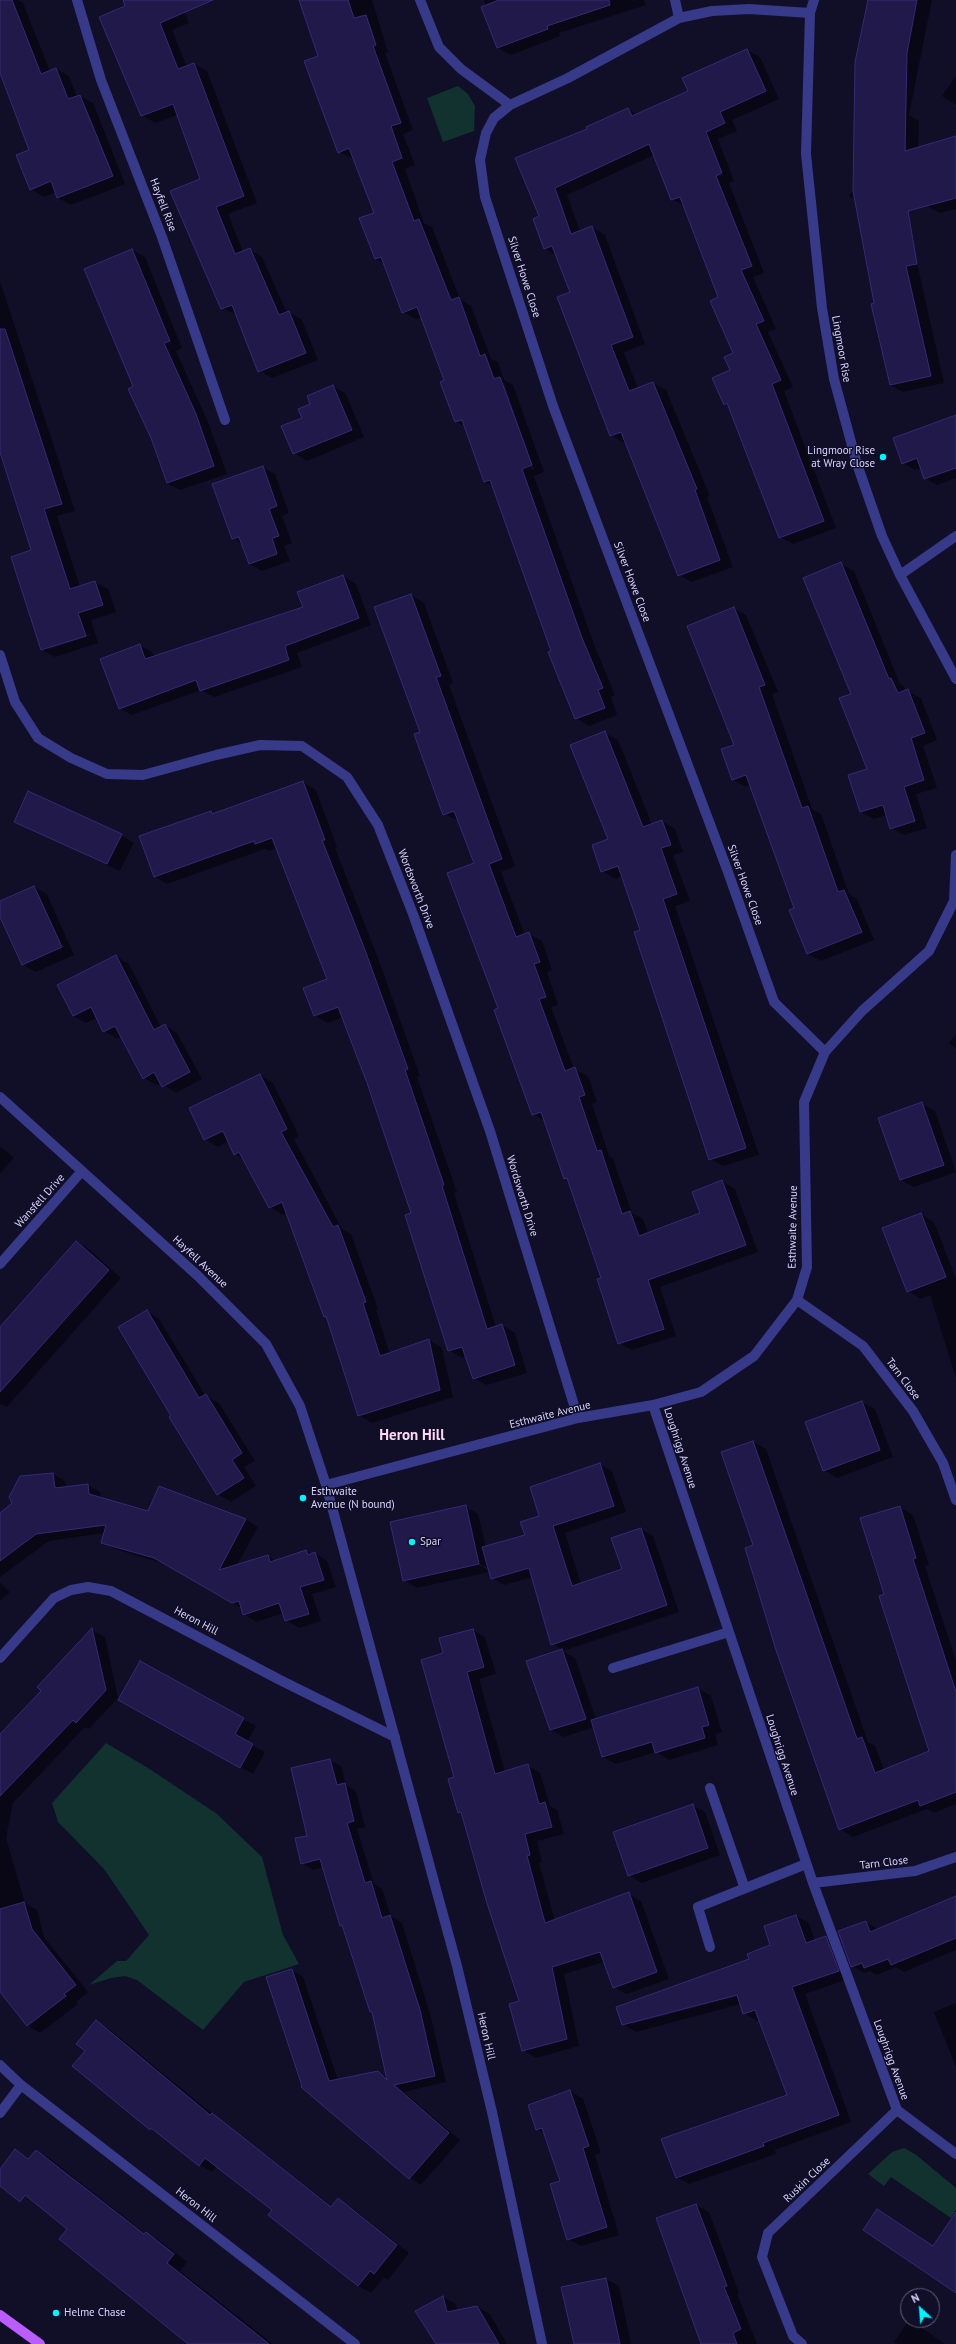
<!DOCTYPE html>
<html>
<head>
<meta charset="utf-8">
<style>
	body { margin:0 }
	#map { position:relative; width:956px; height:2344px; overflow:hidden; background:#110e28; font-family:"PT Sans",sans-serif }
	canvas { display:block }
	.north { position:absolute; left:900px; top:2288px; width:40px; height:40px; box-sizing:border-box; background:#110e28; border:1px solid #615e7e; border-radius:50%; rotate:334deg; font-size:11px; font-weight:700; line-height:16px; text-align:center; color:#d8d6ff }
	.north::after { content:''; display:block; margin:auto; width:14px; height:18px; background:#02f4ff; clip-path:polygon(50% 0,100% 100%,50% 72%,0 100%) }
</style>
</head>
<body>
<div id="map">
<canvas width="956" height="2344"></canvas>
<div class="north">N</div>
</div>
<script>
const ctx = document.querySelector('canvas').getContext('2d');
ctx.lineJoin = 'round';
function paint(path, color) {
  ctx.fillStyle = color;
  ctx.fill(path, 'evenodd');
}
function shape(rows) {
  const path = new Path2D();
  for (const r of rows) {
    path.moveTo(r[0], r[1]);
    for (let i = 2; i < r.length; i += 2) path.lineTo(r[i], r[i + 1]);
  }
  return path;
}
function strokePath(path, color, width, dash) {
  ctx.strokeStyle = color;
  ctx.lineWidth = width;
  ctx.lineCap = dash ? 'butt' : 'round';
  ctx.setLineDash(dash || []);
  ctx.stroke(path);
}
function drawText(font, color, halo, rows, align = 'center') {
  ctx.font = font + ' "PT Sans",sans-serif';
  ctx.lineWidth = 3;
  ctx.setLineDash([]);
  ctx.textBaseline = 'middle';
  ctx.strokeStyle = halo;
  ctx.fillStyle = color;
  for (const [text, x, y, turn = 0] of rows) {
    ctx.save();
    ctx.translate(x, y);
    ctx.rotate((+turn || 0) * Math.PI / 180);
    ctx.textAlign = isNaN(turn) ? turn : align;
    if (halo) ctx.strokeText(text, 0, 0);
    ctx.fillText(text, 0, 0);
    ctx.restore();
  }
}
paint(shape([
	[458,86,468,94,475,106,474,131,443,142,427,98],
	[106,1743,148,1768,217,1814,262,1857,283,1935,299,1964,244,1982,203,2030,137,1980,125,1976,111,1978,89,1985,117,1961,126,1961,149,1935,104,1869,58,1822,52,1803],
	[904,2148,915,2154,956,2188,956,2210,951,2218,891,2177,884,2186,868,2174,892,2152]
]), '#11322f');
paint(shape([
	[0,0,18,0,23,3,50,71,56,69,69,76,77,97,80,96,93,103,125,184,71,205,58,198,56,192,44,197,31,189,30,150,0,70],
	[124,0,180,0,189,23,172,30,187,67,194,64,207,71,257,203,228,214,243,252,249,249,262,257,287,313,289,312,302,320,318,360,272,378,259,371,237,315,222,308,171,192,202,180,177,115,155,123,142,115,127,7],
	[300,0,372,0,388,52,385,53,413,130,403,134,415,165,405,169,424,223,432,227,460,299,471,306,491,359,498,362,504,380,513,385,544,472,534,476,595,647,615,695,611,697,617,715,589,726,576,718,494,487,485,482,466,427,456,422,445,381,422,317,416,319,403,312,385,264,375,259,375,214,354,159,339,152,320,56],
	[501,383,504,383,534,470,532,470],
	[484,0,633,0,634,2,635,0,644,0,646,5,559,33,560,36,511,55,498,48],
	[869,0,932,0,909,115,919,121,918,148,956,137,956,209,940,213,901,192,944,383,903,392,890,385,856,200,849,196,854,189],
	[747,50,760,57,779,99,732,120,737,131,718,139,734,181,729,183,764,273,753,277,776,329,768,332,793,387,784,391,836,528,793,544,780,537,730,407,725,404,734,354,720,298,684,206,672,199,654,155,567,195,580,231,592,227,605,235,645,344,624,352,638,389,653,383,666,390,710,496,707,497,733,567,692,582,679,575,627,442,624,443,611,435,572,293,556,255,544,248,541,217,517,159,589,129,628,109,637,115,689,92],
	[956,76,956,105,942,96],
	[132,250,145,257,182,348,176,351,208,422,227,474,180,490,167,483,134,387],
	[0,281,75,511,57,516,80,587,95,582,108,589,116,612,91,620,98,643,55,657,42,650,12,557,32,551,0,451],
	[90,634,91,635,50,649,50,646],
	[333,386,346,394,364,437,307,461,294,453,303,419],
	[956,416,956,478,937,485,925,478,921,468,915,470,903,463],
	[262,467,275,474,289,513,282,516,292,543,284,546,290,561,262,571,249,564,243,544,232,538],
	[841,564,854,571,900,684,904,686,906,691,921,698,937,740,923,746,937,788,916,794,927,828,904,835,891,828,887,815,874,819,861,812,869,770,852,694],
	[343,576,356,584,371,625,297,653,302,667,214,697,201,690,132,715,119,708,140,645,153,653,155,657,304,607],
	[411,595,424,603,453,683,449,685,515,866,501,872,525,935,529,934,542,941,552,970,547,972,558,1005,551,1007,574,1069,588,1076,597,1102,592,1104,609,1156,613,1159,632,1213,643,1219,648,1233,701,1214,722,1181,735,1189,758,1252,660,1287,676,1336,632,1350,619,1343,603,1278,569,1181,564,1178,545,1121,533,1114,499,1009,475,863,459,821,444,814,422,732],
	[733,608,746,615,778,692,772,694,812,809,821,814,849,894,857,899,874,940,821,961,808,954,796,909,751,785,746,787,733,780,722,750,736,745],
	[605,733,618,740,652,825,662,821,675,829,683,852,673,855,690,901,675,906,759,1155,723,1166,710,1159,641,931,622,876,615,879,602,871,609,840],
	[303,782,316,790,337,847,335,848,378,958,420,1076,417,1077,457,1192,454,1193,496,1327,502,1325,515,1333,527,1373,487,1385,474,1378,466,1356,462,1358,449,1350,412,1213,343,1017,328,1023,315,1016,328,980,276,848,269,851,265,849,167,884,154,876,211,812,215,814],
	[343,1004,343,1006,322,1014,322,1012],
	[15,821,121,835,134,843,120,871],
	[34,887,47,894,74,955,36,972,23,965,0,915,0,902],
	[116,956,129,964,161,1027,165,1025,177,1033,202,1079,176,1093,161,1083,157,1085,144,1078,121,1037,117,1039,104,1031,97,1018,86,1023,73,1016],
	[956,1034,956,1049,949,1043],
	[260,1075,273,1083,299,1136,294,1139,342,1229,351,1234,378,1309,376,1310,390,1354,429,1340,442,1348,453,1397,372,1423,359,1415,328,1318,325,1316,287,1213,283,1215,270,1207,244,1159,235,1154,229,1141,218,1147,205,1139],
	[922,1104,935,1111,956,1172,914,1187,901,1180,879,1119],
	[0,1146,14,1158,0,1174],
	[921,1214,934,1222,956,1279,956,1378,930,1295,921,1299,908,1291],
	[77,1242,90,1250,121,1278,7,1407,0,1404,0,1330],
	[147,1311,159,1319,205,1395,219,1403,255,1461,244,1467,256,1486,231,1502,218,1494,173,1416],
	[862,1402,875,1409,893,1457,837,1478,824,1470],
	[753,1442,766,1449,868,1742,875,1746,884,1770,930,1752,886,1595,900,1507,913,1515,929,1565,925,1566,956,1661,956,1804,934,1813,927,1809,853,1837,840,1829,754,1545,722,1452],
	[600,1464,612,1471,626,1512,565,1533,581,1584,623,1570,641,1529,653,1536,679,1612,563,1651,575,1658,596,1719,698,1688,711,1696,722,1732,715,1734,718,1745,669,1760,656,1752,616,1764,603,1757,594,1727,564,1737,551,1730,528,1662,563,1650,552,1644,533,1577,504,1585,492,1578,490,1572,417,1588,404,1580,465,1506,478,1514,486,1547,526,1535,541,1516],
	[475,1561,489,1569,489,1571,474,1562],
	[53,1474,65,1481,66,1487,88,1485,100,1492,101,1499,148,1512,245,1519,258,1527,237,1565,268,1556,276,1561,306,1551,312,1554,315,1553,327,1561,336,1587,312,1594,321,1621,299,1628,286,1620,284,1613,256,1622,244,1614,241,1608,168,1565,115,1549,102,1542,105,1533,49,1541,0,1577,0,1514],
	[0,1582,10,1592,0,1601],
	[92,1630,105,1637,118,1698,89,1729,85,1727,13,1803,6,1838,25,1903,37,1910,44,1937,88,1992,76,2002,78,2004,40,2033,28,2026,0,1990,0,1736,43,1691],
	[473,1630,485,1637,496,1674,479,1679,505,1772,527,1765,540,1773,550,1806,557,1810,564,1834,537,1841,542,1862,539,1863,555,1921,629,1894,641,1901,669,1979,626,1994,614,1987,604,1962,564,1974,579,2046,536,2058,523,2050,521,2001,463,1815,458,1812,444,1654],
	[120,1700,243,1719,256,1726,247,1742,265,1752,253,1774],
	[330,1760,341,1766,346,1785,356,1791,365,1827,357,1829,374,1884,382,1889,391,1916,402,1923,431,2017,446,2082,404,2092,460,2140,421,2185,410,2178,303,2087,292,1970,303,1977,338,2080,378,2072,388,2078,373,2013,323,1867,313,1870,302,1863],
	[692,1805,705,1812,720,1855,642,1883,629,1875],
	[956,1897,956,1950,904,1972,896,1967,877,1975,870,1971,864,1973,852,1966,866,1922,878,1929],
	[796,1916,809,1923,815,1941,826,1937,839,1945,851,1978,805,1994,851,2122,775,2150,776,2154,689,2184,676,2177,788,2095,760,2020,757,2021,744,2013,741,2004,636,2032,623,2024,750,1960,771,1946],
	[742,1993,742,1995,631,2024,631,2022],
	[956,2003,956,2067,934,2012],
	[96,2022,109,2029,215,2116,333,2207,338,2200,351,2207,409,2253,388,2280,384,2278,371,2293,358,2286,270,2215,273,2210,217,2166,212,2172,200,2165,151,2129,74,2066,86,2051],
	[570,2091,583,2099,601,2153,595,2155,619,2235,581,2246,568,2239,562,2181,545,2134,537,2130,529,2105],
	[16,2150,30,2159,36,2151,49,2158,146,2234,159,2240,187,2262,180,2271,273,2344,214,2344,69,2228,0,2178,0,2170],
	[696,2205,709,2212,739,2293,737,2294,757,2344,702,2344,694,2325,696,2324],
	[606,2279,619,2286,631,2344,584,2344],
	[443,2297,456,2304,457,2311,477,2307,490,2314,507,2344,437,2344],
	[909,2320,922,2328,945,2344,897,2344,894,2342]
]), '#0007');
const building = shape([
	[0,0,12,0,41,74,56,68,68,99,80,95,113,176,57,198,51,181,30,190,16,155,29,150,0,73,0,0],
	[123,0,213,0,160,23,178,69,194,63,244,196,216,207,235,254,250,248,279,315,289,311,306,353,258,372,232,305,221,309,170,191,200,179,173,104,141,116,99,17,125,6,123,0],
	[299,0,348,0,354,18,366,15,376,45,373,46,401,123,391,126,402,158,392,162,414,221,419,219,451,300,459,297,480,356,485,354,494,379,500,377,532,465,522,469,582,638,603,688,598,690,605,708,575,719,548,652,551,651,490,480,484,482,462,420,455,422,440,382,444,380,417,307,402,313,381,257,375,259,359,218,374,213,349,148,338,153,304,61,318,56,299,0],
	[499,0,609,0,610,5,547,26,548,29,497,48,481,7,499,0],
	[868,0,917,0,907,53,905,151,956,136,956,198,908,211,917,264,906,266,931,376,890,385,871,304,874,303,853,191,855,62,868,0],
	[747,49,766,91,720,112,725,123,706,132,722,173,716,176,752,266,741,270,764,321,756,324,781,380,772,384,824,521,779,538,727,403,724,405,712,378,730,370,724,357,733,353,710,301,718,297,680,197,671,200,649,144,555,188,571,234,592,226,633,337,611,345,629,391,653,382,697,489,695,490,720,560,678,576,621,432,610,436,557,297,570,292,552,246,544,249,533,219,539,216,515,158,587,129,586,127,628,108,632,116,688,91,682,78,747,49],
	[132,249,170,341,164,343,196,414,214,466,167,483,151,438,128,389,133,386,84,269,132,249],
	[0,329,5,329,62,504,44,509,70,589,95,581,103,605,78,613,86,636,41,650,11,557,31,550,0,452,0,329],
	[333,385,352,430,293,454,281,426,302,418,298,409,310,404,307,396,333,385],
	[956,415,956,468,924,479,917,458,902,464,893,438,956,415],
	[263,466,277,506,269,509,279,536,272,538,277,554,249,564,239,537,232,539,212,484,263,466],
	[841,562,889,679,891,678,898,693,908,689,925,733,911,738,924,780,904,787,915,821,890,829,883,805,860,812,848,775,867,769,839,698,851,694,803,578,841,562],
	[343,575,359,618,285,646,289,660,200,691,196,680,119,709,100,659,140,644,145,659,303,607,297,592,343,575],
	[411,594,441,676,436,677,502,859,489,864,516,937,529,932,540,962,534,964,546,997,539,999,565,1071,575,1067,585,1095,579,1097,597,1151,601,1150,622,1214,630,1211,639,1236,700,1213,692,1192,722,1180,746,1245,648,1280,664,1329,618,1344,597,1279,601,1278,567,1178,564,1179,541,1112,532,1115,494,1010,498,1008,447,873,474,863,454,811,443,815,414,734,420,732,374,607,411,594],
	[734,607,765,685,759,687,802,808,808,806,838,892,844,890,862,932,807,954,789,910,794,908,746,775,732,780,721,749,734,745,687,626,734,607],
	[605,731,643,827,662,820,671,845,661,848,677,894,663,899,746,1148,709,1160,634,932,640,930,618,866,601,872,592,845,608,839,570,745,605,731],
	[303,781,325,840,322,840,365,950,408,1069,405,1070,444,1185,442,1186,487,1329,502,1324,515,1365,473,1379,462,1347,448,1351,405,1215,411,1213,367,1083,338,1007,314,1016,303,988,327,979,272,838,255,844,254,841,154,877,139,836,211,811,212,814,303,781],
	[28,791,122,834,107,864,14,822,28,791],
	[34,886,62,947,22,965,0,917,0,901,34,886],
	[116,955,154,1030,165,1024,190,1072,162,1087,154,1072,143,1079,115,1026,103,1032,91,1007,73,1016,57,985,116,955],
	[260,1074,287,1129,281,1132,333,1227,338,1225,366,1302,363,1303,380,1356,429,1339,440,1390,358,1416,326,1316,324,1317,282,1202,269,1208,239,1152,234,1155,223,1131,204,1140,189,1108,260,1074],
	[922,1102,944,1165,900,1180,878,1118,922,1102],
	[921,1213,946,1277,907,1292,882,1228,921,1213],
	[76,1241,109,1270,0,1392,0,1327,76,1241],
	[147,1310,199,1398,206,1394,242,1453,232,1460,244,1478,217,1495,169,1417,171,1416,118,1327,147,1310],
	[862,1401,880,1450,823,1471,805,1422,862,1401],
	[753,1441,857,1739,862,1737,875,1773,929,1751,879,1596,884,1594,860,1518,900,1506,916,1558,913,1559,956,1692,956,1792,920,1806,918,1800,839,1830,776,1650,745,1548,753,1545,721,1452,753,1441],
	[600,1463,614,1506,553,1526,572,1586,622,1569,611,1538,641,1528,667,1605,551,1645,529,1568,491,1579,482,1547,525,1535,520,1522,539,1516,530,1487,600,1463],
	[53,1473,55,1488,88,1484,89,1494,148,1511,159,1486,246,1519,219,1570,268,1555,270,1562,306,1550,308,1555,315,1552,324,1580,300,1587,309,1614,285,1621,279,1603,243,1615,239,1601,232,1603,154,1558,101,1543,106,1525,36,1534,0,1561,0,1513,12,1503,9,1497,20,1476,53,1473],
	[466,1505,479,1564,403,1581,390,1522,466,1505],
	[92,1628,106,1690,76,1723,73,1720,0,1796,0,1734,41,1691,37,1687,92,1628],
	[473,1629,484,1667,467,1672,495,1774,528,1764,539,1804,545,1802,552,1827,525,1834,530,1855,527,1856,545,1923,629,1892,657,1972,613,1988,600,1952,552,1967,567,2039,522,2051,509,2004,519,2001,486,1900,461,1812,458,1813,448,1779,454,1777,421,1660,443,1653,439,1638,473,1629],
	[562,1649,586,1719,550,1730,526,1661,562,1649],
	[140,1661,244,1718,235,1734,253,1744,240,1768,118,1700,140,1661],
	[698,1687,709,1725,702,1727,705,1738,655,1753,652,1742,602,1757,591,1720,698,1687],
	[330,1759,337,1785,345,1783,354,1821,347,1823,365,1883,371,1881,382,1918,390,1915,420,2010,435,2076,394,2085,449,2133,409,2179,301,2087,302,2086,266,1977,292,1969,329,2081,378,2071,387,2080,372,2012,370,2012,342,1925,340,1926,320,1859,301,1864,295,1838,307,1836,291,1768,330,1759],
	[693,1804,708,1848,628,1876,613,1832,693,1804],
	[956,1896,956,1938,891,1965,888,1959,864,1968,862,1963,851,1967,838,1931,866,1921,870,1932,956,1896],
	[24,1902,32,1929,76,1985,64,1994,66,1996,27,2026,0,1992,0,1909,24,1902],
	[796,1915,806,1943,826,1936,839,1971,792,1987,839,2115,763,2143,764,2146,676,2178,661,2139,787,2095,755,2010,743,2014,737,1995,622,2025,616,2007,749,1959,747,1954,770,1945,764,1926,796,1915],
	[96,2020,210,2115,212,2113,331,2207,338,2198,397,2245,374,2274,370,2271,358,2286,268,2215,272,2210,205,2158,199,2166,151,2128,150,2130,72,2066,85,2051,76,2044,96,2020],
	[570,2090,589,2146,583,2148,607,2227,567,2240,550,2184,560,2181,542,2128,536,2130,528,2105,570,2090],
	[15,2149,28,2159,36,2150,144,2234,146,2232,174,2254,167,2263,269,2344,188,2344,59,2239,67,2229,25,2195,20,2202,0,2186,0,2169,15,2149],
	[696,2204,727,2286,724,2287,741,2329,733,2333,737,2344,701,2344,656,2218,696,2204],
	[877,2209,933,2246,956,2212,956,2293,863,2230,877,2209],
	[606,2278,620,2344,574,2344,561,2287,606,2278],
	[443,2296,447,2312,477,2306,499,2344,436,2344,415,2311,443,2296]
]);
paint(building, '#21194a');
strokePath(building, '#352a77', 1);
strokePath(shape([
	[77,0,101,80,162,237,225,420],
	[420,0,439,47,461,69,510,105],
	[675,0,679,18],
	[814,0,810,13,806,154,822,308,834,379,857,464,882,536,900,575,956,679],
	[810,13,749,9,712,11,679,18,568,78,510,105,494,118,486,133,480,160,485,197,553,406,728,872,774,1002,825,1052],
	[900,575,956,536],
	[0,655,15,702,38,738,71,758,107,774,143,775,216,755,260,745,302,746,347,777,378,825,413,914,490,1131,578,1418],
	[0,1097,198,1276,266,1344,300,1406,326,1485,457,1966,492,2112,542,2344],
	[0,1264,82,1171],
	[797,1300,863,1346,913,1411,943,1463,956,1500],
	[653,1405,813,1883,897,2110],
	[326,1485,578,1418,653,1405,701,1392,754,1356,797,1300,807,1267,804,1102,825,1052,862,1011,929,951,954,901,956,855],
	[0,1658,54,1598,71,1590,88,1587,111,1591,280,1680,395,1737],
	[613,1668,729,1632],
	[710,1788,744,1886],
	[813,1883,915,1871,956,1857],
	[710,1947,698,1907,806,1864],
	[0,2065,21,2085,355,2344],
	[0,2113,21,2085],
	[802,2344,793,2336,762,2257,768,2233,897,2110,956,2154]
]), '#373989', 10);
strokePath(shape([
	[0,2315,40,2344]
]), '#b95dff', 10);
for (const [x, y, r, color] of [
	[883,457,4,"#02f4ff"],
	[303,1498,4,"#02f4ff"],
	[412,1542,4,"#02f4ff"],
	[56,2313,4,"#02f4ff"]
]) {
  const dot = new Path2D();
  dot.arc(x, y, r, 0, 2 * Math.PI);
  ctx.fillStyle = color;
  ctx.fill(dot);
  strokePath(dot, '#110e28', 1.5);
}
drawText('11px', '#d8d6ff', '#110e28', [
	["Hayfell Rise",163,205,69],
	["Silver Howe Close",524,277,72],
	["Lingmoor Rise",841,349,80],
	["Silver Howe Close",632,582,69],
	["Silver Howe Close",745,885,70],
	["Wordsworth Drive",416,889,69],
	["Wordsworth Drive",522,1196,73],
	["Wansfell Drive",40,1201,-48],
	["Esthwaite Avenue",793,1227,-89],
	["Hayfell Avenue",200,1262,43],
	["Tarn Close",903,1379,53],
	["Esthwaite Avenue",550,1415,-14],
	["Loughrigg Avenue",680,1448,72],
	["Heron Hill",196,1621,28],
	["Loughrigg Avenue",782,1755,72],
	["Tarn Close",884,1863,-7],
	["Heron Hill",486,2036,77],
	["Loughrigg Avenue",891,2060,70],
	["Ruskin Close",807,2180,-44],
	["Heron Hill",196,2205,38]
]);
drawText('11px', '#d8d6ff', '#110e28', [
	["Lingmoor Rise",875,451,"right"],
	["at Wray Close",875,464,"right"],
	["Esthwaite",311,1492],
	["Avenue (N bound)",311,1505],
	["Spar",420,1542],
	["Helme Chase",64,2313]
], 'left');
drawText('bold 15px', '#ffd8f3', '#110e28', [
	["Heron Hill",412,1436]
]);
</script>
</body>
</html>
